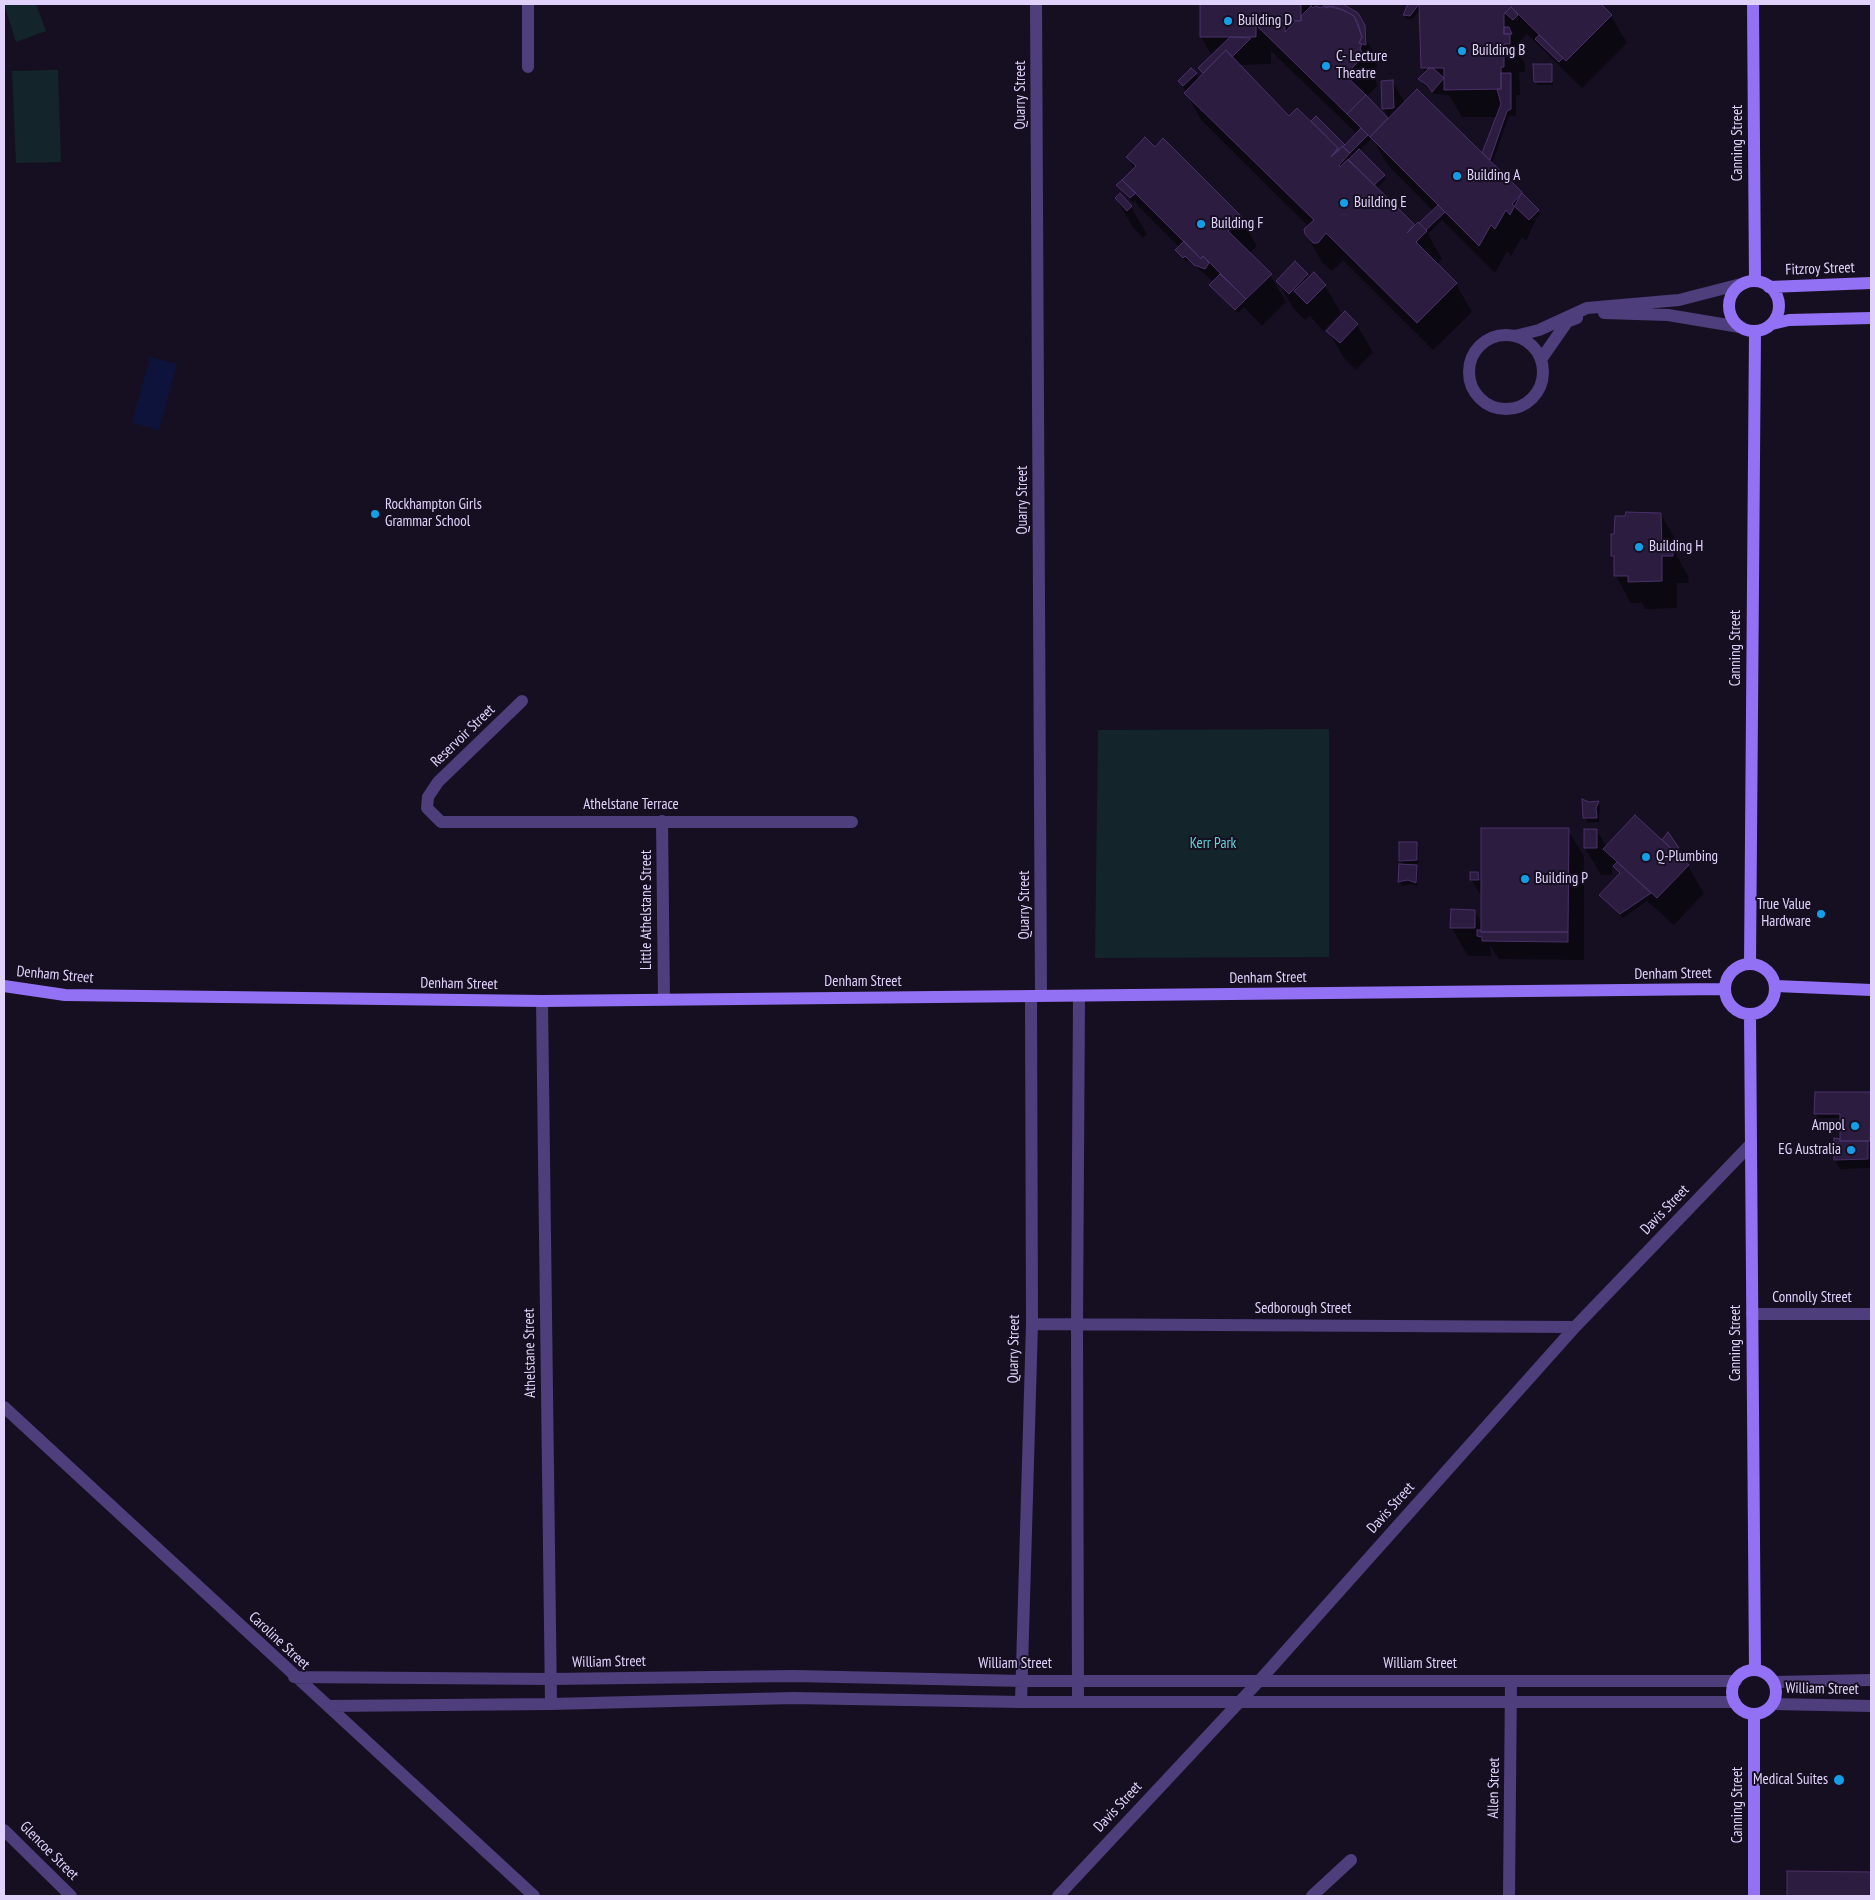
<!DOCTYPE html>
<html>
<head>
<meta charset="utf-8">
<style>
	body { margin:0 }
	#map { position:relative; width:1875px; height:1900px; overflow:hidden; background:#160f21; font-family:"PT Sans Narrow",sans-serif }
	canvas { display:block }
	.frame { position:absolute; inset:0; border:5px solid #e1d2fb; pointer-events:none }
</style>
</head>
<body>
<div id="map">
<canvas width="1875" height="1900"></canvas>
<div class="frame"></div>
</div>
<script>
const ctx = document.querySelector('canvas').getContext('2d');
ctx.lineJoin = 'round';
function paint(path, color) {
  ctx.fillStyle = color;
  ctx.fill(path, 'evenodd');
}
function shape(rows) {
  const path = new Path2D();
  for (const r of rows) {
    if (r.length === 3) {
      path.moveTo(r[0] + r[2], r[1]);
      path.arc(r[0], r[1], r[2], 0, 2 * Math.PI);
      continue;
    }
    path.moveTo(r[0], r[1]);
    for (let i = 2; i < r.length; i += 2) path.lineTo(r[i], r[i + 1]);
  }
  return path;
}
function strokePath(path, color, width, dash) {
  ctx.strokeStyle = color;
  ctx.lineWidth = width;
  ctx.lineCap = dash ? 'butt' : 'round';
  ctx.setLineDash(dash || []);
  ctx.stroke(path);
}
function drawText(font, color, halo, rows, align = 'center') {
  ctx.font = font + ' "PT Sans Narrow",sans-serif';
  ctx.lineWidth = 4;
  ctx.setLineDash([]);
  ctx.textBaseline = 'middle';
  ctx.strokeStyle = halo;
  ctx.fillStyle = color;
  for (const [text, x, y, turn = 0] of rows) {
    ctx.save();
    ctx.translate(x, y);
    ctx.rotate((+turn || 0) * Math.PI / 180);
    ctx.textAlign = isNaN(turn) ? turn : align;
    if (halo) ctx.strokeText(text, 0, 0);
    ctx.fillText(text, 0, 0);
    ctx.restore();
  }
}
paint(shape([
	[4,4,36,4,46,31,16,42],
	[58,70,61,162,16,163,12,71],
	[1329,729,1329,957,1095,958,1098,730]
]), '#13252a');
paint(shape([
	[150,357,177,364,159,430,132,423]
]), '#0d133b');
paint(shape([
	[1201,4,1316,4,1316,8,1329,13,1325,4,1349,7,1357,14,1366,30,1367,41,1373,52,1377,65,1375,76,1377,86,1366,97,1390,122,1383,108,1393,82,1405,103,1482,155,1497,117,1462,117,1449,95,1434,94,1423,84,1421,80,1426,74,1422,67,1422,7,1412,19,1407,19,1404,15,1409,4,1599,4,1611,16,1627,43,1582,88,1527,34,1519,42,1519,53,1525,63,1525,72,1519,72,1520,95,1516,95,1516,116,1509,116,1492,164,1540,214,1536,219,1526,241,1522,237,1511,256,1507,251,1495,273,1442,220,1428,234,1442,259,1436,265,1456,284,1472,312,1433,350,1343,260,1333,270,1330,270,1322,262,1306,234,1309,227,1201,120,1180,81,1196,74,1199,79,1204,74,1200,68,1212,56,1201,37],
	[1271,51,1357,134,1345,147,1316,118,1312,121,1315,126,1289,118,1238,65,1271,64],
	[1372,138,1387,164,1433,211,1414,228,1359,172,1359,169,1378,187,1386,179,1359,151],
	[1550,65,1553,85,1538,85,1535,81],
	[1127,157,1241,218,1257,246,1249,253,1270,275,1286,302,1262,326,1244,307,1238,313,1213,289,1214,282,1188,260,1186,262,1176,250,1179,247,1139,207,1135,200,1133,202,1120,189,1134,169],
	[1120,194,1131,207,1147,234,1143,238,1132,226,1116,198],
	[1295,263,1309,278,1314,274,1325,286,1341,313,1323,331,1310,316,1305,320,1293,308,1278,281],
	[1345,313,1357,325,1373,352,1356,370,1344,358,1328,331],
	[1661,514,1677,542,1677,556,1688,576,1689,583,1677,583,1677,608,1645,609,1642,603,1631,603,1616,576,1615,562,1612,556],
	[1585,802,1597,802,1600,806,1599,822,1587,822,1585,818],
	[1568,830,1584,857,1584,960,1499,959,1490,945,1491,956,1468,956,1452,928,1452,911,1474,911,1483,925,1483,899,1471,879,1478,874,1483,882],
	[1597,830,1606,847,1666,845,1663,840,1678,849,1680,853,1677,856,1688,866,1704,893,1674,925,1647,901,1623,918,1601,895,1620,875,1612,863,1612,875,1601,875,1585,848],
	[1416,844,1419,848,1418,864,1415,864,1418,870,1417,886,1411,884,1402,886,1400,882,1400,866,1404,866,1400,861],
	[1816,1093,1871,1093,1871,1144,1868,1144,1871,1149,1871,1168,1840,1169,1835,1160,1835,1140,1842,1144,1842,1118,1818,1118,1816,1114],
	[1788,1873,1871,1873,1871,1896,1788,1896]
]), '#0007');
const building = shape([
	[1200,4,1301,4,1301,21,1256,20,1256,37,1200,37,1200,4],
	[1323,4,1343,4,1358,13,1365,25,1366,45,1359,43,1362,37,1354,16,1343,10,1327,6,1326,8,1323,4],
	[1408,4,1419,4,1410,16,1403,15,1408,4],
	[1419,4,1601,4,1612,15,1566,61,1511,7,1504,14,1504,34,1510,34,1510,44,1504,44,1504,67,1501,67,1501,89,1444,90,1444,68,1421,68,1419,4],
	[1311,6,1313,8,1315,6,1321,8,1323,6,1326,8,1332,6,1343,10,1354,16,1358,23,1362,37,1359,43,1362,45,1360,48,1362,54,1360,56,1362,58,1345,75,1366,95,1347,114,1256,25,1256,20,1285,21,1285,32,1296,21,1301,21,1301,16,1311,6],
	[1511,7,1518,15,1513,20,1505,13,1511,7],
	[1504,27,1509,27,1512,34,1504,34,1504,27],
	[1539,35,1563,58,1559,62,1535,39,1539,35],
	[1230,37,1251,38,1232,57,1226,50,1203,73,1198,68,1230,37],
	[1226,50,1289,116,1297,108,1338,148,1331,157,1342,146,1350,153,1339,165,1340,167,1348,159,1414,224,1407,233,1418,222,1427,231,1416,242,1457,283,1417,323,1326,233,1318,243,1313,243,1305,234,1304,229,1314,220,1184,93,1226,50],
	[1533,64,1552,64,1552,82,1534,82,1533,64],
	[1191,68,1197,73,1183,86,1178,81,1191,68],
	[1429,68,1433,68,1444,78,1432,92,1427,85,1418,79,1429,68],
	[1501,73,1511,73,1511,109,1507,111,1490,160,1482,153,1501,104,1497,89,1501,89,1501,73],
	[1393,80,1394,108,1382,109,1381,81,1393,80],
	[1417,89,1522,192,1510,215,1506,210,1495,229,1491,225,1479,246,1370,137,1417,89],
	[1366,95,1388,118,1370,137,1347,114,1366,95],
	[1316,116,1345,145,1331,157,1338,148,1311,121,1316,116],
	[1361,128,1368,135,1350,153,1343,147,1361,128],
	[1145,137,1155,147,1163,138,1242,217,1228,231,1272,274,1246,299,1203,256,1201,259,1122,180,1136,166,1126,157,1145,137],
	[1359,149,1385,175,1374,185,1348,160,1359,149],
	[1122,180,1136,193,1130,198,1116,185,1122,180],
	[1120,193,1132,206,1127,211,1115,198,1120,193],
	[1522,193,1539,210,1529,220,1512,204,1522,193],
	[1438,205,1445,212,1426,230,1419,223,1438,205],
	[1184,241,1201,259,1203,256,1209,263,1205,269,1194,265,1185,256,1183,258,1175,250,1184,241],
	[1295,261,1308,274,1289,294,1276,281,1295,261],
	[1314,272,1326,285,1307,304,1294,291,1314,272],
	[1220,274,1246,299,1235,310,1209,285,1220,274],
	[1345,311,1358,324,1340,343,1326,331,1345,311],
	[1626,512,1661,513,1662,547,1673,547,1673,556,1662,556,1662,581,1628,582,1628,576,1614,576,1614,556,1611,556,1611,534,1614,534,1615,516,1625,516,1626,512],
	[1582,799,1589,802,1599,801,1596,808,1597,818,1583,818,1582,799],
	[1635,815,1689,865,1657,898,1603,849,1635,815],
	[1481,828,1569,828,1568,932,1481,932,1481,828],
	[1584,829,1597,829,1597,848,1584,848,1584,829],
	[1668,832,1679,848,1675,852,1662,840,1668,832],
	[1399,842,1417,842,1417,860,1399,861,1399,842],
	[1617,862,1651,893,1620,914,1599,895,1620,873,1613,866,1617,862],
	[1399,864,1417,865,1416,883,1408,880,1398,882,1399,864],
	[1470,872,1478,872,1479,880,1470,880,1470,872],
	[1451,909,1475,910,1475,928,1450,928,1451,909],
	[1477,930,1481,930,1481,932,1568,932,1568,942,1482,941,1482,937,1477,936,1477,930],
	[1815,1092,1871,1092,1870,1141,1840,1141,1840,1114,1814,1114,1815,1092],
	[1834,1138,1840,1139,1840,1141,1868,1141,1868,1159,1834,1160,1834,1138],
	[1787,1871,1871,1872,1871,1896,1787,1896,1787,1871]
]);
paint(building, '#2c1d40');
strokePath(building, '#4a306a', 1);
strokePath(shape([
	[528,4,528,67],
	[1036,4,1041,996],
	[1604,313,1668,315,1740,327],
	[1506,372,37],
	[1515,336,1539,330,1587,308,1679,300,1745,283],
	[1542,358,1567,322,1577,318],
	[522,701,438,782,428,797,427,808,441,822,852,822],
	[662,821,664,999],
	[542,1001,551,1704],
	[1752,1314,1871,1314],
	[1032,1324,1575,1327],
	[4,1407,534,1896],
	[294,1677,550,1679,794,1676,1023,1681,1736,1681],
	[1774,1682,1871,1680],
	[1078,1701,1077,1325,1079,996],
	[1021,1702,1032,1324,1031,997],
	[1773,1704,1871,1706],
	[328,1706,551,1704,793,1698,1021,1702,1735,1702],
	[4,1830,71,1896],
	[1058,1896,1260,1680,1575,1327,1751,1144],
	[1312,1896,1351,1860],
	[1509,1896,1511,1681]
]), '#4f3e7c', 12);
strokePath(shape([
	[1753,4,1755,281],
	[1754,306,25],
	[1769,287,1871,283],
	[1772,324,1789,320,1871,318],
	[1750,989,25],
	[1750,964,1755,332],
	[4,986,65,995,542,1001,1723,989],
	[1776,986,1871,990],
	[1750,1015,1755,1670],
	[1754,1692,22],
	[1754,1714,1754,1896]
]), '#9371f4', 12);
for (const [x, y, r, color] of [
	[1228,21,5,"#129fe7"],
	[1462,51,5,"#129fe7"],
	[1326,66,5,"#129fe7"],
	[1457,176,5,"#129fe7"],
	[1344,203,5,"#129fe7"],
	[1201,224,5,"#129fe7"],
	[375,514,5,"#129fe7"],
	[1639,547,5,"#129fe7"],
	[1646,857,5,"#129fe7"],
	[1525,879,5,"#129fe7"],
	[1821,914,5,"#129fe7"],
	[1855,1126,5,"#129fe7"],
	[1851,1150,5,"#129fe7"],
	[1839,1780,6,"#129fe7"]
]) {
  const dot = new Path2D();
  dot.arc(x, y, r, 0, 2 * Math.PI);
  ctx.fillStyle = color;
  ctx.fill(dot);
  strokePath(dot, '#160f21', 2);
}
drawText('15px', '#e1d2fb', '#160f21', [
	["Building D",1238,21],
	["Building B",1472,51],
	["C- Lecture",1336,57],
	["Theatre",1336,74],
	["Building A",1467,176],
	["Building E",1354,203],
	["Building F",1211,224],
	["Rockhampton Girls",385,505],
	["Grammar School",385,522],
	["Building H",1649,547],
	["Q-Plumbing",1656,857],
	["Building P",1535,879],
	["True Value",1811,905,"right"],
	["Hardware",1811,922,"right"],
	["Ampol",1845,1126,"right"],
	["EG Australia",1841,1150,"right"],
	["Medical Suites",1828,1780,"right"]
], 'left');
drawText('15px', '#e1d2fb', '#160f21', [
	["Quarry Street",1021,95,-90],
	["Canning Street",1738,143,-90],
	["Fitzroy Street",1820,269,-2],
	["Quarry Street",1023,500,-90],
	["Canning Street",1736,648,-90],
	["Reservoir Street",463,736,-44],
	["Athelstane Terrace",631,805],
	["Quarry Street",1025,905,-90],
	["Little Athelstane Street",647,910,-90],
	["Denham Street",1673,974,-1],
	["Denham Street",55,975,5],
	["Denham Street",1268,978,-1],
	["Denham Street",863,982],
	["Denham Street",459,984,1],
	["Davis Street",1665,1210,-46],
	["Connolly Street",1812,1298],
	["Sedborough Street",1303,1309],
	["Canning Street",1736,1343,-90],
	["Quarry Street",1014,1349,-89],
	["Athelstane Street",530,1353,-91],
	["Davis Street",1391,1508,-48],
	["Caroline Street",279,1641,43],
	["William Street",609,1662,-1],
	["William Street",1015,1664],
	["William Street",1420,1664],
	["William Street",1822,1689,1],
	["Allen Street",1494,1788,-89],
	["Canning Street",1738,1805,-90],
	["Davis Street",1118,1807,-47],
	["Glencoe Street",49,1851,45]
]);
drawText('15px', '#64d5d4', '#160f21', [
	["Kerr Park",1213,844]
]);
</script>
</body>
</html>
